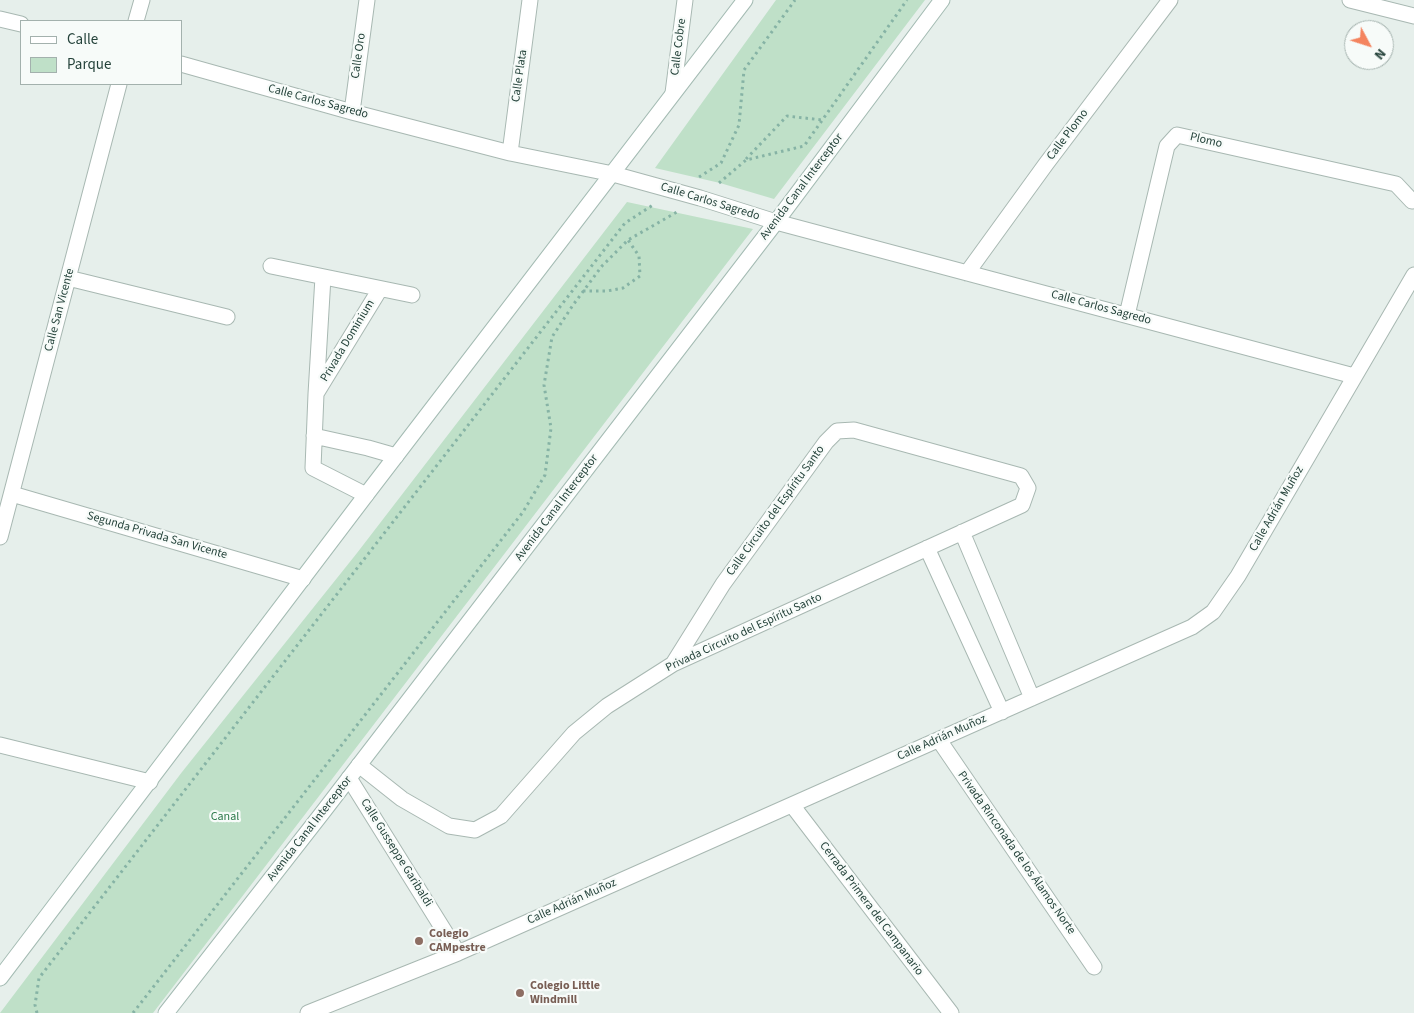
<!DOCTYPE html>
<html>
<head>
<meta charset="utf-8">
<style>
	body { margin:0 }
	#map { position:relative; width:1414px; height:1013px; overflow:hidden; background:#e6efeb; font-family:"Source Sans 3",sans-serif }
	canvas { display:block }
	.legend { position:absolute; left:20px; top:20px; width:162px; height:65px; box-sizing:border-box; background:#f7fbf9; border:1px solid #a3b1ad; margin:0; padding:6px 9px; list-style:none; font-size:15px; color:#24423a }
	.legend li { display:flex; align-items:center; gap:10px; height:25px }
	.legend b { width:25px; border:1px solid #a3b1ad }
	.north { position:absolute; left:1344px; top:20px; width:50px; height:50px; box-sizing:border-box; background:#f7fbf9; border:1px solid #a3b1ad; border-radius:50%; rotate:130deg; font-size:14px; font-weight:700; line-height:20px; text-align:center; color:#24423a }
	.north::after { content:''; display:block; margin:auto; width:18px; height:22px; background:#f4845f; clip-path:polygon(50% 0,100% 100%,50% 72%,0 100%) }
</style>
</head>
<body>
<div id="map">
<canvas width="1414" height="1013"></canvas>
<ul class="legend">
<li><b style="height:6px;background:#fff"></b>Calle</li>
<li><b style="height:14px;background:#bfe0c8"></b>Parque</li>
</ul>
<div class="north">N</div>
</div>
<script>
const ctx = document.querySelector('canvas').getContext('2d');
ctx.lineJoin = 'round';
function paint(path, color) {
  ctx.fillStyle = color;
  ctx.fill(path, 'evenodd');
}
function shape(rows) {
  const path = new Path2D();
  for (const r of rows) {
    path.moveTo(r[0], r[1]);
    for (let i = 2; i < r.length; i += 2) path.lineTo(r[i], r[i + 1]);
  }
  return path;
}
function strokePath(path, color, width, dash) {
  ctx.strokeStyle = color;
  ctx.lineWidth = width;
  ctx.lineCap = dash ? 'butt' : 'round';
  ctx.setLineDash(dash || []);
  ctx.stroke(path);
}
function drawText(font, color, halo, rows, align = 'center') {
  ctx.font = font + ' "Source Sans 3",sans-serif';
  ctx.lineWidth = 4.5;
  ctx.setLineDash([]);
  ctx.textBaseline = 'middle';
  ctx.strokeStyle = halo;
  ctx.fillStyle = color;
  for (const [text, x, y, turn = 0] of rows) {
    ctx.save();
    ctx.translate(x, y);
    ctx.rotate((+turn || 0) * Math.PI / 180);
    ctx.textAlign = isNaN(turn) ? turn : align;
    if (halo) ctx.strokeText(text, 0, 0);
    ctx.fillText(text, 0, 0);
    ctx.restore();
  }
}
paint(shape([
	[776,0,925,0,774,199,720,183,655,168],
	[627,202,753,229,153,1013,0,1013,182,772,357,553]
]), '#bfe0c8');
const street = shape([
	[1350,0,1414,16],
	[0,19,21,24],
	[136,21,142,0],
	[181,64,352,112,510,153,613,174,700,198,776,222,1354,376],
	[673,93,685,0],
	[352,112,367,0],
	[510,153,530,0],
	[271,266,412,295],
	[967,273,1046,164,1170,0],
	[323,277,316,394,313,468,366,495],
	[68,278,227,317],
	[1127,315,1167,146,1177,135,1396,184,1412,201],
	[317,392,380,289],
	[314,436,368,448,396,456],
	[12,494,303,579],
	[962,532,1032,698],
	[0,537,119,84],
	[927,548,1002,712],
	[939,740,1094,967],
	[0,745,150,782],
	[359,765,402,799,449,826,475,830,501,816,574,733,607,706,673,664,1022,505,1028,488,1021,476,854,430,837,431,826,442,723,584,673,664],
	[349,778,458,953],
	[792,805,951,1013],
	[308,1013,458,953,1192,627,1213,612,1238,576,1414,275]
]);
const secondary = shape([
	[0,978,366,495,745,0],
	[166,1013,323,812,776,222,942,0]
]);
strokePath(street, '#a8b8b2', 17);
strokePath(secondary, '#a4bbb3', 17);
strokePath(shape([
	[746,159,787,116,822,120],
	[699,177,721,163,739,125,744,70,795,0],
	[719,183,746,160,804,146,907,0],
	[583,291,607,291,623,288,640,276,639,256,628,240],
	[37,1013,35,1005,39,978,625,223,653,205],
	[133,1013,523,512,545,475,551,428,544,385,552,337,573,305,602,266,628,240,677,212]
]), '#86b3a5', 3, [2.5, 4]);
strokePath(street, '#fff', 15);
strokePath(secondary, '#fff', 15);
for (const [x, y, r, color] of [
	[419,941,5,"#8d6e63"],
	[520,993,5,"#8d6e63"]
]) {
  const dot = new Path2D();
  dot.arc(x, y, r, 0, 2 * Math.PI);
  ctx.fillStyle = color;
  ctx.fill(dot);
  strokePath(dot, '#f7fbf9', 2);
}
drawText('12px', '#24423a', '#f7fbf9', [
	["Calle Cobre",679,47,-83],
	["Calle Oro",359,56,-82],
	["Calle Plata",520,76,-82],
	["Calle Carlos Sagredo",318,102,15],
	["Calle Plomo",1068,135,-53],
	["Plomo",1206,141,13],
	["Avenida Canal Interceptor",802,187,-53],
	["Calle Carlos Sagredo",710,202,17],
	["Calle Carlos Sagredo",1101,308,15],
	["Calle San Vicente",60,310,-75],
	["Privada Dominium",348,341,-59],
	["Avenida Canal Interceptor",557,508,-53],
	["Calle Adrián Muñoz",1277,509,-60],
	["Calle Circuito del Espíritu Santo",776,511,-54],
	["Segunda Privada San Vicente",157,536,16],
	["Privada Circuito del Espíritu Santo",744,633,-25],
	["Calle Adrián Muñoz",942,738,-24],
	["Avenida Canal Interceptor",310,829,-52],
	["Calle Gusseppe Garibaldi",396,853,58],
	["Privada Rinconada de los Álamos Norte",1016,853,55],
	["Calle Adrián Muñoz",572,902,-24],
	["Cerrada Primera del Campanario",871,909,53]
]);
drawText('12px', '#2d7a4b', '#f7fbf9', [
	["Canal",225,817]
]);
drawText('bold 12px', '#785e54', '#f7fbf9', [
	["Colegio",429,934],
	["CAMpestre",429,948],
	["Colegio Little",530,986],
	["Windmill",530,1000]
], 'left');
</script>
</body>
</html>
